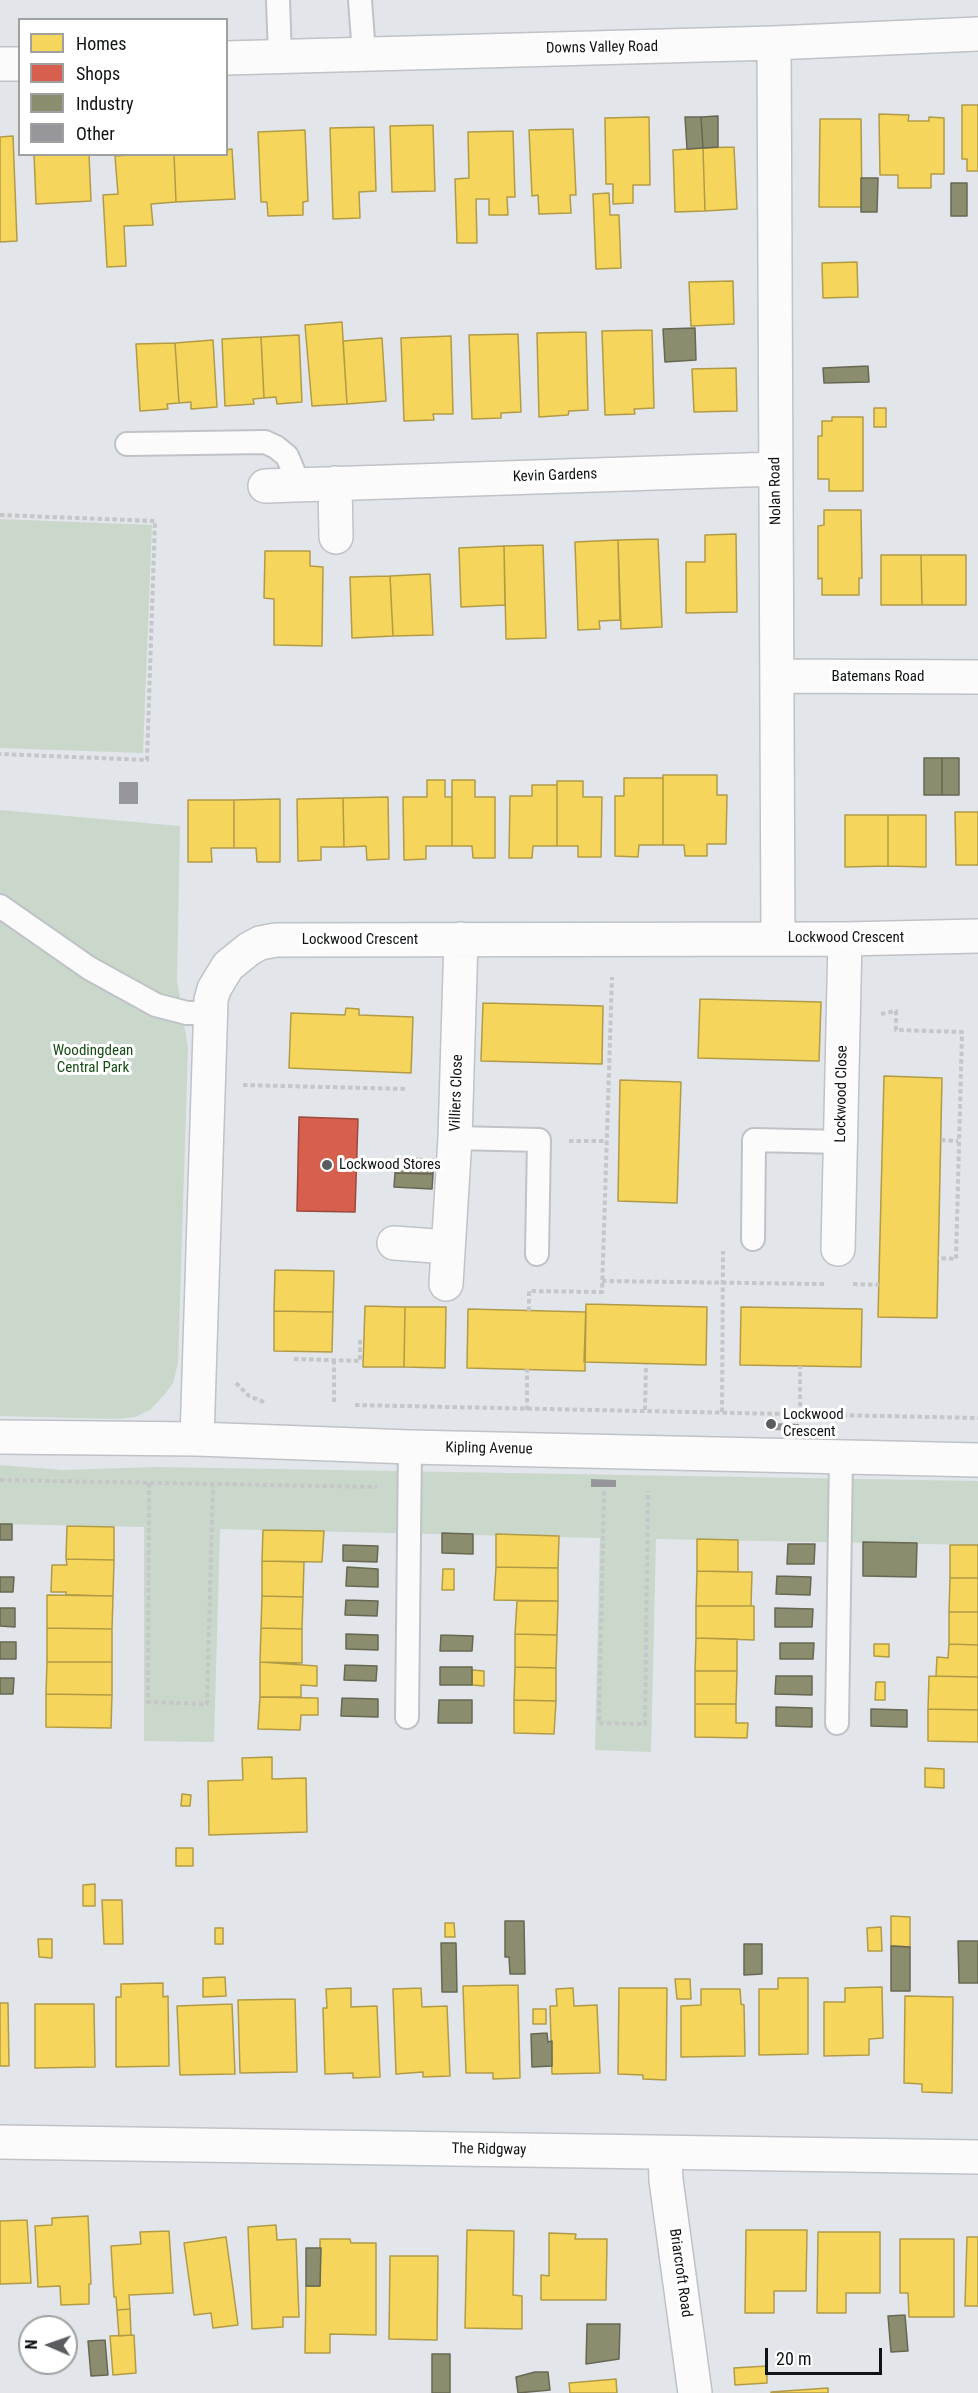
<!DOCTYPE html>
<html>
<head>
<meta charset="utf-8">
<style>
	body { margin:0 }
	#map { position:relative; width:978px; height:2393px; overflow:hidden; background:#e2e5ea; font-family:"Roboto Condensed",sans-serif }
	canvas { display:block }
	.legend { position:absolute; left:18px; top:18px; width:210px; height:138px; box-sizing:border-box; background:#fff; border:2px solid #9fa1a1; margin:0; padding:8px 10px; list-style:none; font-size:18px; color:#101315 }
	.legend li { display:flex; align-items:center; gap:12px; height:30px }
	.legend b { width:30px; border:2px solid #9fa1a1 }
	.north { position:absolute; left:18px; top:2315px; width:60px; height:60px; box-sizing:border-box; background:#fff; border:2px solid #9fa1a1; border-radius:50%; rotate:272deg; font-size:16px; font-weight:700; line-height:24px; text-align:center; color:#101315 }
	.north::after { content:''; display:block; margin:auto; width:21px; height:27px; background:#5a5c60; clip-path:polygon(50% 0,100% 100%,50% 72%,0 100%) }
	.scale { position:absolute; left:765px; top:2348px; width:117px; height:27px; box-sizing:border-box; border:3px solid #101315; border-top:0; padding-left:8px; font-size:18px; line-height:21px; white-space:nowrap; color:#101315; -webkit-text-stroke:4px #fff; paint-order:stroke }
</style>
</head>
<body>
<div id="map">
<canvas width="978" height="2393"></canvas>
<ul class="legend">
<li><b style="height:16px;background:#f6d55c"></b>Homes</li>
<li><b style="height:16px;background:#d6604d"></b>Shops</li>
<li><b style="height:16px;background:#8c8c6e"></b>Industry</li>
<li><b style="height:16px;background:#97979b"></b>Other</li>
</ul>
<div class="north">N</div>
<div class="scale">20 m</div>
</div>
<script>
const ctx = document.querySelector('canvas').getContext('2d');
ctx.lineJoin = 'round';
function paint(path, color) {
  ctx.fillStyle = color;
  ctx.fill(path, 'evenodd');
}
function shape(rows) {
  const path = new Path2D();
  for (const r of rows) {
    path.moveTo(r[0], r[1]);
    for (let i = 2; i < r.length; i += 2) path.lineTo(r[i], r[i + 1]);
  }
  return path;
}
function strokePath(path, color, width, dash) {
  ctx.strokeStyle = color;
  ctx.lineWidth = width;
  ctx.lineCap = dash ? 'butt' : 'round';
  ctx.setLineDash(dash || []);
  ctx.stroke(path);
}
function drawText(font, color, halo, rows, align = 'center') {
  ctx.font = font + ' "Roboto Condensed",sans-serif';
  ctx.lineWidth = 6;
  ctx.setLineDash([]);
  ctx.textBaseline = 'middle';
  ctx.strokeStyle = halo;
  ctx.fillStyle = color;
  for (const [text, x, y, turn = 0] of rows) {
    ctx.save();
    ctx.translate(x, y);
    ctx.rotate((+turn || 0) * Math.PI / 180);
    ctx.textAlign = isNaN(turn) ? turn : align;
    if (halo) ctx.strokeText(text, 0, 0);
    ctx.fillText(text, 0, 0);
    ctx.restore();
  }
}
paint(shape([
	[0,519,152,525,143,753,0,748],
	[0,810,180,826,177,980,188,1048,178,1363,173,1383,165,1394,150,1410,135,1417,117,1419,0,1416],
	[0,1465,63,1470,157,1467,978,1481,978,1545,656,1539,651,1752,595,1750,600,1538,220,1529,214,1742,144,1741,144,1527,0,1524]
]), '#c9d8cb');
const homes = shape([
	[962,105,978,105,978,171,967,171,967,159,962,159,962,105],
	[879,114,909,115,908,121,929,121,929,117,944,118,944,174,931,174,931,188,898,188,898,175,880,175,879,114],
	[649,117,650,185,633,185,633,203,613,204,613,184,606,184,605,118,649,117],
	[820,119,861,119,862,207,819,207,820,119],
	[433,125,435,191,392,192,390,126,433,125],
	[374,127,376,191,359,192,360,218,333,219,330,128,374,127],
	[573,129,576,195,570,195,571,213,539,214,538,195,532,196,529,130,573,129],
	[305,130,308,201,303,202,303,215,268,216,267,202,261,202,258,132,305,130],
	[513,131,515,197,507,197,508,215,489,215,489,199,476,199,477,243,457,243,455,179,469,178,468,132,513,131],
	[13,136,17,241,0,242,0,137,13,136],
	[734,147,737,209,705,211,703,148,734,147],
	[703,148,705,211,675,212,673,150,703,148],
	[232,149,235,199,176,202,174,154,226,154,226,150,232,149],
	[34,154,89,154,91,201,36,204,34,154],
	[144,154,174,154,176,202,151,204,153,225,124,226,126,266,107,267,103,195,118,194,115,156,144,154],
	[609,193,610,215,619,215,621,268,596,269,593,194,609,193],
	[857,262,858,297,823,298,822,263,857,262],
	[733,281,734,324,691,326,689,282,733,281],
	[342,322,347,404,312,406,305,325,342,322],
	[652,330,654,408,634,409,635,414,605,415,602,331,652,330],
	[586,332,588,410,569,411,568,415,539,417,537,333,586,332],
	[518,334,521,412,501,413,501,418,472,419,469,335,518,334],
	[299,335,302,402,277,404,276,397,264,398,261,337,299,335],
	[451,336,453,414,433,414,434,420,404,421,401,338,451,336],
	[261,337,264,398,253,399,254,404,225,406,222,339,261,337],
	[382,338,386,401,347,404,343,341,382,338],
	[213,340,217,407,191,409,191,402,179,403,175,343,213,340],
	[175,343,179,403,167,404,168,409,140,411,136,344,175,343],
	[736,368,737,411,694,412,692,369,736,368],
	[874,408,886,408,886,427,874,427,874,408],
	[832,417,863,417,863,491,829,491,829,479,818,479,818,436,822,436,822,421,832,421,832,417],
	[824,510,861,510,862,578,859,578,859,595,822,595,822,578,818,579,818,526,824,525,824,510],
	[736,534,737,612,686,613,686,562,705,562,705,535,736,534],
	[658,539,662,627,621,629,618,540,658,539],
	[618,540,620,620,599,621,600,629,578,630,575,542,618,540],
	[543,545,546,638,506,639,504,546,543,545],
	[504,546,505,605,461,607,459,548,504,546],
	[265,551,310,551,310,566,323,567,322,646,274,645,274,599,264,598,265,551],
	[881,555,921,555,922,605,881,605,881,555],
	[921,555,966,555,966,605,922,605,921,555],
	[430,574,433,635,393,636,390,576,430,574],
	[390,576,393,636,352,638,350,577,390,576],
	[663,775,717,775,717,795,727,795,726,844,707,844,707,856,685,856,684,845,663,845,663,775],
	[624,778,663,778,663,845,639,845,638,857,615,856,615,796,624,796,624,778],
	[427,780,445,780,445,797,452,797,452,846,426,846,426,859,404,860,403,797,427,797,427,780],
	[452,780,475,780,475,797,495,797,495,858,473,858,472,846,452,846,452,780],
	[557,781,583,781,583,797,602,797,601,857,578,857,578,846,557,846,557,781],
	[532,785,557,785,557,846,533,846,532,858,509,858,510,796,532,796,532,785],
	[388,797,389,859,367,860,366,846,344,847,343,798,388,797],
	[343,798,344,847,321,847,321,860,298,861,297,799,343,798],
	[280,799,280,862,257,862,256,848,234,848,234,800,280,799],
	[188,800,234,800,234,848,211,848,212,862,188,862,188,800],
	[955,812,978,812,978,865,956,865,955,812],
	[845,815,888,815,888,866,845,867,845,815],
	[888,815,926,815,926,867,888,866,888,815],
	[700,999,821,1002,819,1061,698,1058,700,999],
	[483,1003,603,1006,602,1064,481,1061,483,1003],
	[346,1008,359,1009,359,1015,413,1017,411,1073,289,1068,291,1013,345,1015,346,1008],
	[884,1076,942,1078,937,1318,878,1317,884,1076],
	[620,1080,681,1082,677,1203,618,1201,620,1080],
	[275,1270,334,1271,333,1312,274,1311,275,1270],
	[586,1304,707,1307,706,1365,584,1362,586,1304],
	[365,1306,405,1307,404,1367,363,1367,365,1306],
	[405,1307,446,1307,445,1368,404,1367,405,1307],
	[741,1307,862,1309,861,1367,740,1365,741,1307],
	[468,1309,586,1312,585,1371,467,1368,468,1309],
	[274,1311,333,1312,332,1352,274,1351,274,1311],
	[67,1526,114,1527,114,1560,66,1559,67,1526],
	[263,1530,324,1531,322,1562,262,1561,263,1530],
	[496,1534,559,1536,558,1568,496,1567,496,1534],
	[697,1539,738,1540,738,1572,697,1571,697,1539],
	[950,1545,978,1545,978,1578,950,1578,950,1545],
	[66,1559,114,1560,113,1596,66,1595,66,1592,51,1592,52,1565,67,1565,66,1559],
	[262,1561,304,1562,303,1597,262,1596,262,1561],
	[496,1567,558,1568,558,1601,494,1600,496,1567],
	[443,1569,454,1569,454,1590,442,1590,443,1569],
	[697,1571,752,1572,751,1606,696,1606,697,1571],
	[950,1578,978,1578,978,1612,949,1612,950,1578],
	[47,1595,113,1596,112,1629,47,1628,47,1595],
	[262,1596,303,1597,302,1629,261,1628,262,1596],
	[517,1601,558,1601,557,1635,515,1634,517,1601],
	[696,1606,754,1606,754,1640,696,1638,696,1606],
	[949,1612,978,1612,978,1645,949,1644,949,1612],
	[47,1628,112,1629,112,1662,47,1662,47,1628],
	[261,1628,302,1629,302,1663,260,1662,261,1628],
	[515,1634,557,1635,556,1668,515,1667,515,1634],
	[696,1638,737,1639,737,1671,695,1671,696,1638],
	[874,1644,889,1644,889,1657,874,1656,874,1644],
	[949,1644,978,1645,978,1677,936,1676,937,1657,948,1658,949,1644],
	[47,1662,112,1662,112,1695,46,1694,47,1662],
	[260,1662,317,1666,317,1686,301,1685,301,1697,260,1697,260,1662],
	[515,1667,556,1668,556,1701,514,1700,515,1667],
	[472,1670,484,1671,484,1686,472,1685,472,1670],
	[695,1671,737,1671,736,1704,695,1704,695,1671],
	[929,1676,978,1677,978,1710,928,1709,929,1676],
	[876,1682,885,1682,885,1700,875,1700,876,1682],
	[46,1694,112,1695,111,1728,46,1727,46,1694],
	[260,1697,318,1698,318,1715,301,1715,300,1730,258,1729,260,1697],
	[514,1700,556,1701,554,1734,514,1733,514,1700],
	[695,1704,736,1704,736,1723,748,1723,747,1738,695,1737,695,1704],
	[928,1709,978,1710,978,1742,928,1741,928,1709],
	[272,1757,272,1779,306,1778,307,1832,209,1835,208,1781,243,1780,242,1758,272,1757],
	[925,1768,944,1769,944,1788,925,1787,925,1768],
	[182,1794,191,1795,190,1806,181,1806,182,1794],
	[176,1848,193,1848,193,1866,176,1866,176,1848],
	[95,1884,95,1906,83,1906,83,1885,95,1884],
	[102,1900,122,1900,123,1944,104,1944,102,1900],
	[891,1916,910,1917,910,1947,891,1946,891,1916],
	[445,1923,454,1923,455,1937,445,1937,445,1923],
	[881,1927,882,1951,868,1951,867,1928,881,1927],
	[215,1928,223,1928,223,1944,215,1944,215,1928],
	[38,1939,52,1939,52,1958,39,1957,38,1939],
	[225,1977,226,1996,203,1997,203,1978,225,1977],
	[778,1978,808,1978,808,2054,759,2055,759,1989,778,1989,778,1978],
	[675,1979,690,1979,691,1999,677,1999,675,1979],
	[163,1983,163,1997,168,1996,169,2066,116,2067,116,1997,121,1997,121,1984,163,1983],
	[518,1985,520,2078,493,2079,493,2073,466,2073,463,1986,518,1985],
	[882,1987,883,2038,869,2039,869,2055,824,2056,824,2002,845,2002,845,1988,882,1987],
	[351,1988,351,2007,377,2006,380,2077,353,2078,353,2073,325,2074,323,2008,327,2008,326,1989,351,1988],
	[421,1988,422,2007,447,2006,450,2076,423,2077,423,2072,396,2074,393,1989,421,1988],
	[573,1988,574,2006,597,2005,600,2073,552,2074,550,2006,557,2006,556,1989,573,1988],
	[619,1988,667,1988,666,2080,643,2079,643,2075,618,2074,619,1988],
	[701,1989,740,1989,741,2004,744,2005,745,2056,681,2057,681,2006,701,2005,701,1989],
	[905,1996,953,1997,952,2093,922,2092,922,2084,904,2083,905,1996],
	[295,1999,297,2072,240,2073,238,2000,295,1999],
	[0,2003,8,2003,9,2066,0,2066,0,2003],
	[35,2004,94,2004,95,2067,35,2068,35,2004],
	[232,2004,235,2074,180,2075,177,2006,232,2004],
	[533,2009,546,2009,546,2024,533,2024,533,2009],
	[88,2216,91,2284,89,2284,89,2304,61,2305,60,2286,38,2287,35,2226,52,2225,52,2218,88,2216],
	[27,2220,31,2283,0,2284,0,2221,27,2220],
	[276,2225,277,2240,296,2239,299,2317,283,2317,283,2327,252,2329,248,2227,276,2225],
	[467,2230,514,2231,513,2295,522,2296,522,2329,465,2328,467,2230],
	[746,2230,807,2230,806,2291,774,2291,774,2313,745,2313,746,2230],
	[169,2231,173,2293,129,2295,130,2309,117,2310,116,2297,114,2297,111,2246,141,2244,140,2232,169,2231],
	[818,2232,880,2232,880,2293,846,2293,846,2313,817,2313,818,2232],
	[549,2233,576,2234,575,2239,607,2239,606,2300,541,2300,541,2275,549,2276,549,2233],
	[226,2237,238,2325,213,2328,211,2313,194,2315,184,2243,226,2237],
	[967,2237,978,2237,978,2306,965,2306,967,2237],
	[320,2239,350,2239,351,2243,376,2243,376,2335,330,2334,330,2353,305,2353,306,2286,320,2286,320,2239],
	[900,2239,954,2239,954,2317,909,2317,908,2293,900,2293,900,2239],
	[390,2256,438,2256,437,2340,389,2339,390,2256],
	[130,2309,131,2335,119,2336,117,2310,130,2309],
	[134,2335,136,2373,113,2375,110,2336,134,2335],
	[767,2366,767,2383,735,2385,734,2368,767,2366],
	[616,2379,617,2393,570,2393,569,2383,616,2379],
	[828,2388,828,2393,771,2393,771,2392,828,2388]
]);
paint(homes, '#f6d55c');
strokePath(homes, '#b19b47', 1.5);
const shops = shape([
	[299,1117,358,1119,355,1212,297,1211,299,1117]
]);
paint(shops, '#d6604d');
strokePath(shops, '#9b493c', 1.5);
const industry = shape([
	[718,116,718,147,703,148,701,117,718,116],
	[685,117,701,117,703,148,687,149,685,117],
	[861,178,878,178,877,212,861,212,861,178],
	[951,183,967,183,967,216,951,216,951,183],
	[695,328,696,360,665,362,663,329,695,328],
	[868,366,869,382,824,383,823,368,868,366],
	[924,758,942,758,942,795,924,795,924,758],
	[942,758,959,758,959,795,942,795,942,758],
	[395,1158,433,1159,433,1174,395,1173,395,1158],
	[395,1173,433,1174,432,1189,394,1187,395,1173],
	[0,1524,12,1524,12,1540,0,1540,0,1524],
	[442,1533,473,1534,473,1554,442,1553,442,1533],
	[863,1542,917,1543,916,1577,863,1576,863,1542],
	[788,1544,815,1544,814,1564,787,1564,788,1544],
	[343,1545,378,1546,377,1562,343,1561,343,1545],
	[347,1567,378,1569,378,1587,346,1586,347,1567],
	[777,1576,811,1577,810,1595,776,1594,777,1576],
	[0,1577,14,1577,13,1592,0,1592,0,1577],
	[346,1600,378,1601,377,1616,345,1615,346,1600],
	[0,1608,15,1608,15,1627,0,1626,0,1608],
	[775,1608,813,1609,812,1627,775,1627,775,1608],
	[346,1634,378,1635,378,1650,346,1649,346,1634],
	[441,1635,473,1636,472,1651,440,1651,441,1635],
	[0,1642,16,1642,16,1659,0,1659,0,1642],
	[780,1643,814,1643,813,1659,780,1659,780,1643],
	[345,1665,377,1666,376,1681,344,1680,345,1665],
	[440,1667,472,1667,472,1685,440,1685,440,1667],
	[776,1676,812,1676,812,1695,775,1694,776,1676],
	[0,1678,14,1678,13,1694,0,1694,0,1678],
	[342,1698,378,1699,378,1717,341,1716,342,1698],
	[439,1700,472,1700,472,1723,438,1723,439,1700],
	[776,1707,812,1708,812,1727,776,1726,776,1707],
	[871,1709,907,1710,907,1727,871,1726,871,1709],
	[505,1921,524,1921,525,1974,510,1974,509,1957,505,1957,505,1921],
	[958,1941,978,1941,978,1983,959,1983,958,1941],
	[441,1943,456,1943,457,1992,442,1992,441,1943],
	[744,1944,762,1944,762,1974,744,1975,744,1944],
	[891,1946,910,1947,910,1991,891,1991,891,1946],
	[547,2033,548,2042,552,2041,552,2066,532,2067,531,2034,547,2033],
	[306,2248,321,2248,320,2286,306,2286,306,2248],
	[905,2315,908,2351,891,2352,888,2316,905,2315],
	[587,2324,620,2324,619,2359,586,2364,587,2324],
	[105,2340,108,2375,91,2376,88,2341,105,2340],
	[432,2354,450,2354,450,2393,432,2393,432,2354],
	[535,2372,548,2372,550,2390,518,2393,516,2377,535,2372]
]);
paint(industry, '#8c8c6e');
strokePath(industry, '#676853', 1.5);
paint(shape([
	[119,782,138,782,138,804,119,804],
	[773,1423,799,1424,799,1431,773,1430],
	[591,1479,616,1480,616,1487,591,1487]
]), '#97979b');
const lane = shape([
	[278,0,280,56],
	[360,0,364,54],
	[127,444,265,442,276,447,287,456,293,470,294,485],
	[0,906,89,968,156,1005,187,1013,210,1013],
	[455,1138,539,1140,537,1254],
	[753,1239,754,1140,842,1142],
	[407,1717,410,1447],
	[837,1723,841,1457]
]);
const street = shape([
	[774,43,778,938],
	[226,58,774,43,978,34],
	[0,64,20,64],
	[335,483,336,537],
	[265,486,775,469],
	[778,676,978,677],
	[394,1243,448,1247],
	[838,1249,845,939],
	[446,1284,455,1138,461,939],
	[0,1437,197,1439,410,1447,978,1460],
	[197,1439,211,1000,214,989,228,966,249,949,260,943,276,940,845,939,978,936],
	[0,2142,978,2157],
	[665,2153,666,2180,695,2393]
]);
strokePath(lane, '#bfc2c6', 26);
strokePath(street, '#bfc2c6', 36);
strokePath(shape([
	[0,515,155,521,147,760,0,754],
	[881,1014,896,1011,896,1030,962,1032,956,1259,938,1258],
	[243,1085,408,1089],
	[941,1140,958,1141],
	[569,1141,607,1141],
	[602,1281,824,1284],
	[853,1284,879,1285],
	[529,1311,529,1291,602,1292,612,977],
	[294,1359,360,1361,360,1340],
	[334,1360,334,1405],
	[236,1383,249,1396,264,1402],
	[355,1405,978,1418],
	[527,1410,527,1369],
	[645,1410,646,1364],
	[722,1412,723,1251],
	[800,1414,800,1366],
	[0,1480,377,1487],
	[149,1483,148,1702,207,1704,213,1484],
	[604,1491,599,1723,645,1724,648,1491]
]), '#c4c6c7', 4, [4.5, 3]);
strokePath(lane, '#fbfbfc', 22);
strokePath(street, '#fbfbfc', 33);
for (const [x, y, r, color] of [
	[327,1165,6,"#5a5c60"],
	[771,1424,6,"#5a5c60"]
]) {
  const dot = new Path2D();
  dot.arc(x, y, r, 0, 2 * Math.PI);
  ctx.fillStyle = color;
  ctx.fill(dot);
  strokePath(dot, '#fff', 2);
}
drawText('15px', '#101315', '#fff', [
	["Downs Valley Road",602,48,-1],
	["Kevin Gardens",555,476,-2],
	["Nolan Road",776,491,-91],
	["Batemans Road",878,677],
	["Lockwood Crescent",846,938],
	["Lockwood Crescent",360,940],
	["Villiers Close",457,1093,-88],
	["Lockwood Close",842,1094,-89],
	["Kipling Avenue",489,1449,1],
	["The Ridgway",489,2150,1],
	["Briarcroft Road",680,2273,82]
]);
drawText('15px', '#154c13', '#fff', [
	["Woodingdean",93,1051],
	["Central Park",93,1068]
]);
drawText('15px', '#101315', '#fff', [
	["Lockwood Stores",339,1165],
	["Lockwood",783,1415],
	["Crescent",783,1432]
], 'left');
</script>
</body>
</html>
